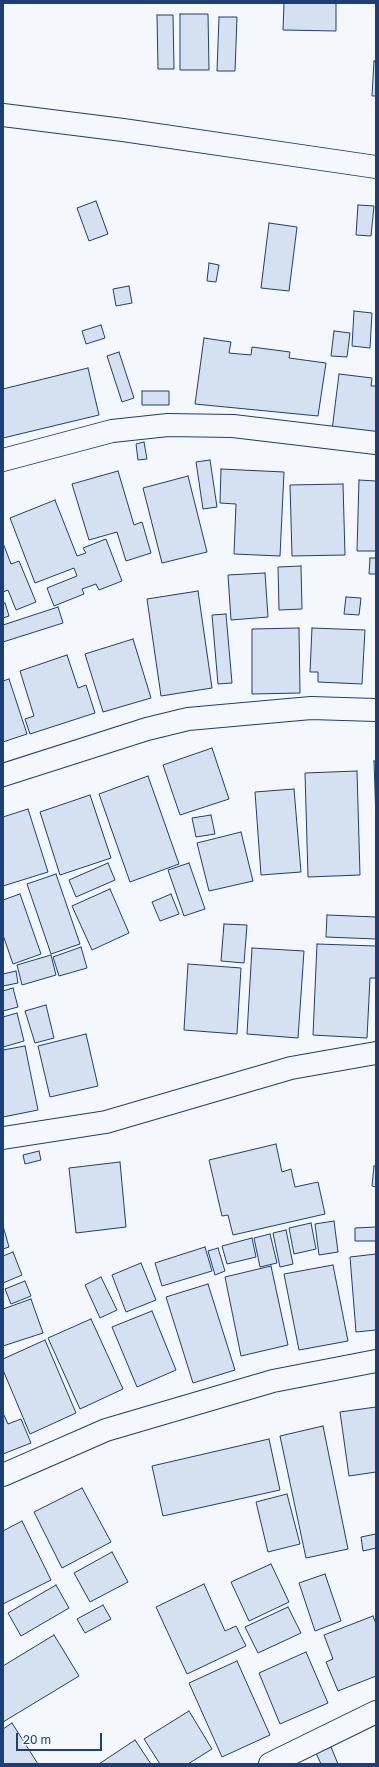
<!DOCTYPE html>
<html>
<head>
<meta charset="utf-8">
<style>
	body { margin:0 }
	#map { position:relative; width:379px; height:1767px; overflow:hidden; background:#f4f7fb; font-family:"Golos Text",sans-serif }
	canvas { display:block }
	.frame { position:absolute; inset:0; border:4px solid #1d3f73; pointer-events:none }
	.scale { position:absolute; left:16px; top:1733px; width:86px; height:18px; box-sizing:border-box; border:2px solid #1d3f73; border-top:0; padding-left:5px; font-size:12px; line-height:14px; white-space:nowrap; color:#1d3f73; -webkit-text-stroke:3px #f4f7fb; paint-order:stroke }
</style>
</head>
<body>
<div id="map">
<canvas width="379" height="1767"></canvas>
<div class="frame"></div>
<div class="scale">20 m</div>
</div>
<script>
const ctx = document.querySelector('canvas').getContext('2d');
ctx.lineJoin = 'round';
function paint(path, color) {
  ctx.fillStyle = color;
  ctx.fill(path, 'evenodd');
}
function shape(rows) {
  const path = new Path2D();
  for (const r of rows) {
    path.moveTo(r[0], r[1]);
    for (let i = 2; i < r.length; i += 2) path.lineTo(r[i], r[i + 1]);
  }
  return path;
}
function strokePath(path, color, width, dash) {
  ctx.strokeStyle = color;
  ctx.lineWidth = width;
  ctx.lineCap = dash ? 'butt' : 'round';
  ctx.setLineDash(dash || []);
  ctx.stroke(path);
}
const building = shape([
	[284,3,336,3,336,31,283,30,284,3],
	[180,14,208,14,209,70,180,70,180,14],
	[157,15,173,15,174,69,158,69,157,15],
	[219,17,237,17,235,71,217,71,219,17],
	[374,61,376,61,376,96,372,96,374,61],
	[96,201,108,234,89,241,77,208,96,201],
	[358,205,374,206,371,236,356,235,358,205],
	[269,223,297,227,289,291,261,288,269,223],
	[209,263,219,265,216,282,207,281,209,263],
	[129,286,132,303,116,306,113,289,129,286],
	[354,311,372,313,370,348,352,346,354,311],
	[101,325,105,338,86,344,82,331,101,325],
	[334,331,350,333,347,357,331,356,334,331],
	[204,338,231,342,229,353,251,355,252,347,290,352,289,358,326,363,318,416,195,404,204,338],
	[119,352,134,398,122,402,107,356,119,352],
	[88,368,99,415,3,438,3,389,88,368],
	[339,374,372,378,371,386,376,386,376,436,332,430,339,374],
	[142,391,169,391,169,405,142,405,142,391],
	[144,442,147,459,138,460,136,444,144,442],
	[210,460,217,507,203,509,196,462,210,460],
	[221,469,284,472,280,556,234,554,236,504,220,503,221,469],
	[118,471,134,525,142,522,151,553,126,561,117,532,89,540,72,484,118,471],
	[188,476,207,552,162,563,143,488,188,476],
	[359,480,376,481,376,551,357,551,359,480],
	[343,484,345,555,292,556,290,485,343,484],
	[55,500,77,556,86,553,83,548,106,539,122,581,99,590,96,584,82,589,84,594,54,606,47,588,77,576,74,568,35,583,10,518,55,500],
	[3,543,11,564,19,561,36,602,16,610,8,590,3,592,3,543],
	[370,558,376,558,376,574,369,574,370,558],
	[301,566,302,609,279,610,278,567,301,566],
	[265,573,268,617,231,620,228,575,265,573],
	[198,591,212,688,161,696,147,599,198,591],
	[346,597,361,598,359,615,344,614,346,597],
	[5,603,9,616,3,618,3,604,5,603],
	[58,607,63,623,3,642,3,625,58,607],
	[226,614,232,683,218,684,212,615,226,614],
	[299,628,300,693,252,694,252,629,299,628],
	[312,628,365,630,362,684,318,682,318,672,310,672,312,628],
	[133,639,151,698,103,712,85,654,133,639],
	[67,655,78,688,86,685,95,713,30,734,25,719,34,716,20,671,67,655],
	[9,679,27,734,3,742,3,681,9,679],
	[212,748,229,799,180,815,163,765,212,748],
	[374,761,376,761,376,820,374,761],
	[357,771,360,875,308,877,305,773,357,771],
	[148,776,179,864,130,882,99,794,148,776],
	[294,789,301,872,261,875,255,792,294,789],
	[90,795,111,858,60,875,40,812,90,795],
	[28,809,48,872,3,886,3,817,28,809],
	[211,815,215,834,196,837,192,818,211,815],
	[241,832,253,881,209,891,197,843,241,832],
	[108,863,115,880,76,897,69,880,108,863],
	[189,863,205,909,184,916,168,870,189,863],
	[56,874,80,944,51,954,27,884,56,874],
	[110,889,129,933,92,950,72,906,110,889],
	[20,894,41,954,13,964,3,935,3,900,20,894],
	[171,894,179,914,160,921,152,902,171,894],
	[327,915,376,917,376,939,326,937,327,915],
	[224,924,247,925,244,963,221,961,224,924],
	[317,944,376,946,376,978,370,978,367,1038,313,1035,317,944],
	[81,947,87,968,59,976,53,957,81,947],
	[252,948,304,951,298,1038,247,1034,252,948],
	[51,955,56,975,22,985,17,965,51,955],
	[188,964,241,968,237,1034,184,1030,188,964],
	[16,971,18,983,3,986,3,974,16,971],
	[13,988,18,1007,3,1011,3,991,13,988],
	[46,1005,54,1038,35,1043,25,1011,46,1005],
	[17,1013,24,1041,3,1047,3,1017,17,1013],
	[86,1034,98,1086,50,1097,38,1046,86,1034],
	[25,1046,38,1110,3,1117,3,1050,25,1046],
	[276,1144,282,1172,291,1169,295,1187,318,1182,325,1214,233,1235,228,1215,222,1216,209,1160,276,1144],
	[39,1151,41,1160,25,1164,23,1155,39,1151],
	[120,1162,126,1227,76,1233,69,1168,120,1162],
	[374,1166,376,1166,376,1187,372,1186,374,1166],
	[334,1221,338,1252,319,1255,315,1224,334,1221],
	[311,1223,316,1249,294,1254,289,1228,311,1223],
	[3,1226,9,1247,3,1249,3,1226],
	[376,1227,376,1241,355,1241,355,1228,376,1227],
	[286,1230,293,1264,280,1267,273,1233,286,1230],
	[270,1234,277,1263,260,1267,254,1238,270,1234],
	[252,1238,256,1257,227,1264,222,1246,252,1238],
	[205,1247,212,1271,162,1286,155,1263,205,1247],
	[218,1248,225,1271,215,1275,208,1251,218,1248],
	[13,1252,22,1275,3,1283,3,1256,13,1252],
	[376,1254,376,1330,356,1332,350,1257,376,1254],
	[141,1263,156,1300,126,1312,112,1275,141,1263],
	[333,1265,348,1341,299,1350,284,1274,333,1265],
	[271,1266,288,1345,241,1356,225,1277,271,1266],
	[101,1277,117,1310,100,1318,85,1285,101,1277],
	[25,1281,31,1296,11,1304,5,1289,25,1281],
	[208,1284,235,1370,193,1383,166,1297,208,1284],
	[31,1299,43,1333,3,1346,3,1309,31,1299],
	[152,1311,176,1370,137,1387,112,1327,152,1311],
	[91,1319,123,1389,80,1409,48,1338,91,1319],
	[45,1340,76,1413,30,1434,3,1370,3,1359,45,1340],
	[376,1407,376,1472,349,1476,340,1412,376,1407],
	[3,1413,8,1424,21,1419,31,1443,3,1454,3,1413],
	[323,1426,348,1549,306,1558,280,1436,323,1426],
	[269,1439,280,1490,163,1516,152,1466,269,1439],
	[82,1488,111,1542,62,1568,34,1512,82,1488],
	[287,1494,300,1544,268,1552,256,1502,287,1494],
	[22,1521,51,1580,3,1604,3,1531,22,1521],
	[376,1534,376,1548,363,1551,361,1537,376,1534],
	[112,1552,128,1582,90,1602,74,1573,112,1552],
	[271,1564,289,1602,249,1621,231,1582,271,1564],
	[325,1574,341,1621,315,1631,299,1583,325,1574],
	[204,1584,225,1631,236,1626,246,1646,187,1674,156,1607,204,1584],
	[56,1585,69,1608,21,1636,8,1613,56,1585],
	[103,1605,111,1619,85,1633,77,1619,103,1605],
	[288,1607,301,1633,258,1653,245,1627,288,1607],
	[373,1616,376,1624,376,1676,338,1691,326,1662,333,1659,324,1635,373,1616],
	[54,1635,79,1676,3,1722,3,1666,54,1635],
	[306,1652,328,1703,280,1724,259,1673,306,1652],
	[237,1661,270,1735,222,1757,189,1683,237,1661],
	[189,1711,212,1749,188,1764,160,1764,144,1739,189,1711],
	[12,1723,38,1764,3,1764,3,1729,12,1723],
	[135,1740,151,1764,99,1764,135,1740],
	[331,1747,338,1764,321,1764,316,1753,331,1747]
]);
paint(building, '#d5e0f0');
strokePath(building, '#1d3f73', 1);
const minor = shape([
	[3,460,112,431,168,425,233,426,376,443],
	[3,775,147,729,188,719,311,708,376,710],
	[3,1138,106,1122,291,1068,376,1053],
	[3,1475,106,1430,273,1381,376,1361],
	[270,1764,376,1712]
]);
const major = shape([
	[3,115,123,130,376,167]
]);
strokePath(minor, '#1d3f73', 24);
strokePath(major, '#1d3f73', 24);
strokePath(minor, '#f4f7fb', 22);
strokePath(major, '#f4f7fb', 22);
</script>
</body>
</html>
